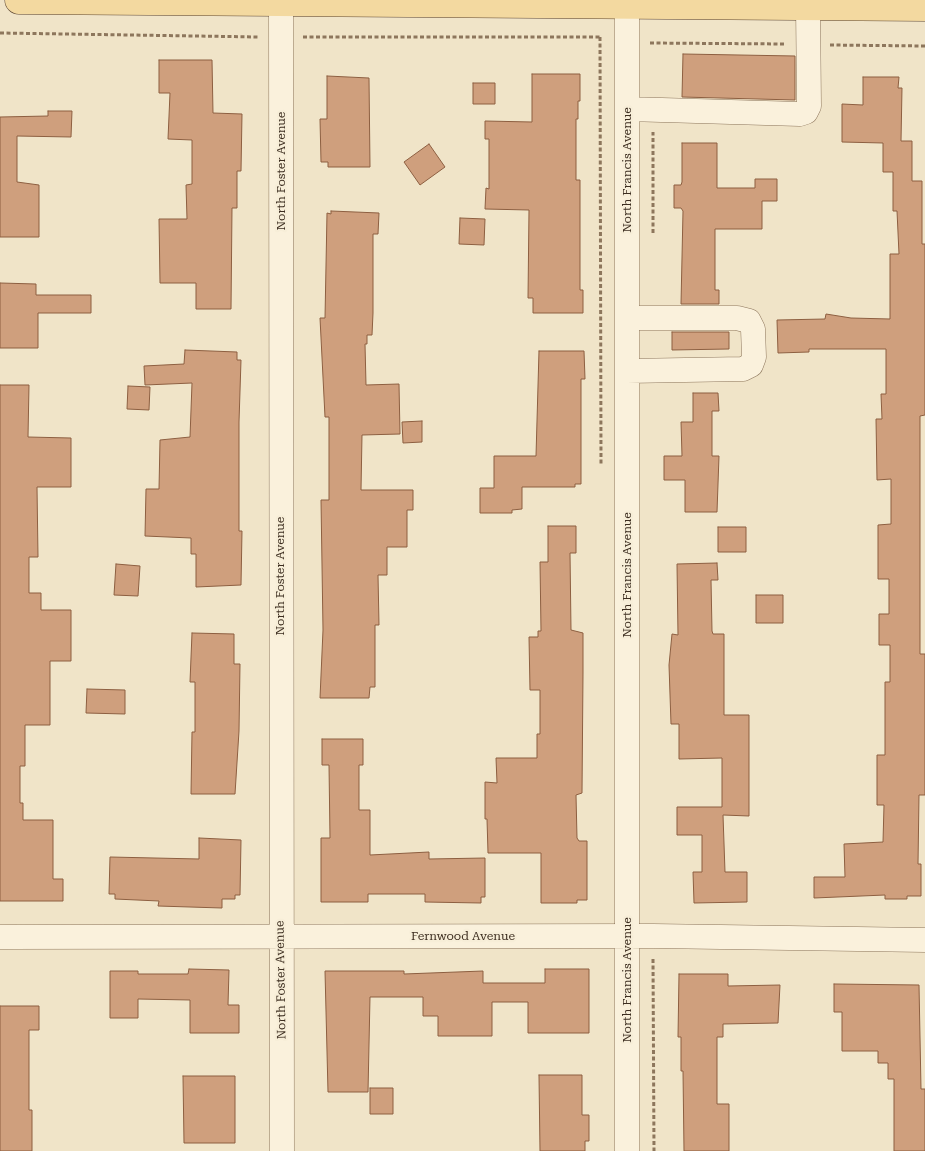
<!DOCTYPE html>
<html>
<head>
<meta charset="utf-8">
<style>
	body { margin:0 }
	canvas { display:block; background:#f0e4c8 }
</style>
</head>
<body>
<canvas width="925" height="1151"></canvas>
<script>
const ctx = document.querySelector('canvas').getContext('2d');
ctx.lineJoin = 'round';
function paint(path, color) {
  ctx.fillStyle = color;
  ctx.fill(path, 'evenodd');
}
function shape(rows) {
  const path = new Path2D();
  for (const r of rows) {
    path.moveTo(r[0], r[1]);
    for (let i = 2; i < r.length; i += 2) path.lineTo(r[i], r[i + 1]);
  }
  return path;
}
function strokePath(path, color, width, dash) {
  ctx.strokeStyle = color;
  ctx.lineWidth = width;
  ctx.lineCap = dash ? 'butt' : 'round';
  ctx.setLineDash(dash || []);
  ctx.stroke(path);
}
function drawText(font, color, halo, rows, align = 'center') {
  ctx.font = font + ' "Roboto Serif",serif';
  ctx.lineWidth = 4.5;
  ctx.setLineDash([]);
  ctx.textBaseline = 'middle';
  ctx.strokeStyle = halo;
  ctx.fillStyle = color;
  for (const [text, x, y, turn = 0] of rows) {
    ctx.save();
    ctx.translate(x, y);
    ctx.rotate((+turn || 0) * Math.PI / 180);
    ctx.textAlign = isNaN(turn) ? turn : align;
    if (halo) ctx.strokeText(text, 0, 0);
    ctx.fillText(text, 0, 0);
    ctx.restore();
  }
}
const building = shape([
	[683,54,795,56,795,100,682,97,683,54],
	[159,60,212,60,213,113,242,114,241,171,237,171,237,208,232,208,231,309,196,309,196,283,160,283,159,219,187,219,186,185,192,184,192,140,168,139,170,93,159,93,159,60],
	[532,74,580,74,580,101,578,101,578,119,576,119,576,180,580,180,580,290,583,290,583,313,533,313,533,298,528,298,529,210,485,209,486,188,489,189,489,139,485,139,485,121,532,122,532,74],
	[327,76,369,78,370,167,328,167,328,162,321,162,320,119,327,119,327,76],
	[863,77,899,77,898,88,902,88,901,141,912,141,912,181,922,181,922,244,925,244,925,415,920,416,920,654,925,654,925,795,919,795,918,864,921,864,921,896,907,896,907,899,885,899,885,895,814,898,814,877,845,877,844,844,883,842,884,805,877,805,877,755,885,755,885,682,890,682,890,645,879,645,879,614,889,614,889,579,878,579,878,525,891,524,891,479,877,480,876,419,882,419,881,394,886,394,886,349,809,349,809,352,778,353,777,320,825,319,826,314,851,318,890,319,890,254,899,254,897,211,893,211,893,172,883,172,883,143,842,142,842,104,863,105,863,77],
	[473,83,495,83,495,104,473,104,473,83],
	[48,111,72,111,71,137,17,136,17,182,39,185,39,237,0,237,0,117,48,116,48,111],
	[682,143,717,143,717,188,755,188,755,179,777,179,777,201,762,201,762,229,715,229,715,290,719,290,719,304,681,304,683,211,681,208,674,208,674,185,681,185,682,182,682,143],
	[429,144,445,167,420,185,404,162,429,144],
	[331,211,379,213,378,234,373,234,373,313,372,335,367,335,367,344,365,344,366,385,399,384,400,434,362,435,361,490,413,490,413,510,407,510,407,547,387,547,387,575,378,575,379,625,375,625,375,687,370,687,369,698,320,698,323,630,321,500,329,500,329,417,325,417,320,318,325,318,327,213,331,214,331,211],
	[460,218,485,219,484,245,459,244,460,218],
	[0,283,36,284,36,295,91,295,91,313,38,313,38,348,0,348,0,283],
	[672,332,729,332,729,349,672,350,672,332],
	[185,350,237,352,237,360,241,360,239,422,239,531,242,531,241,585,196,587,196,554,191,554,191,538,145,536,146,489,159,489,160,440,190,437,192,383,145,385,144,366,184,364,185,350],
	[539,351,584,351,585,379,581,379,581,484,575,484,575,487,522,487,522,509,512,510,512,513,480,513,480,488,494,488,494,456,536,456,539,351],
	[0,385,29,385,28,437,71,438,71,487,37,487,38,557,29,557,29,593,41,593,41,610,71,610,71,661,50,661,50,725,25,725,25,766,20,766,20,803,23,803,23,820,53,820,53,879,63,879,63,901,0,901,0,385],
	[128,386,150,387,149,410,127,409,128,386],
	[693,393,718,393,719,411,712,411,712,456,719,456,717,512,685,512,685,480,664,480,664,456,682,456,681,422,693,422,693,393],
	[422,421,422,442,403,443,402,422,422,421],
	[548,526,576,526,576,553,570,553,571,630,583,633,583,673,582,793,576,795,577,838,579,841,587,841,587,900,577,900,577,903,541,903,541,853,488,853,487,819,485,819,485,782,497,783,496,758,537,758,537,734,540,734,540,690,530,690,529,637,538,637,538,631,541,631,540,562,548,562,548,526],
	[718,527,746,527,746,552,718,552,718,527],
	[717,563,718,580,711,580,712,631,713,634,724,634,724,715,749,715,749,816,723,815,725,872,747,872,747,902,694,903,693,872,702,872,702,835,677,835,677,807,722,807,722,758,679,759,679,724,671,724,669,665,672,634,678,635,677,564,717,563],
	[116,564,140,566,138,596,114,595,116,564],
	[756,595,783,595,783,623,756,623,756,595],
	[192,633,234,634,234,664,240,664,239,731,235,794,191,794,192,732,195,732,195,682,190,682,192,633],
	[87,689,125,690,125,714,86,713,87,689],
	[322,739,363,739,363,765,359,765,359,810,370,810,370,855,429,852,429,859,485,858,485,897,481,897,481,903,425,902,425,894,368,894,368,902,321,902,321,838,330,838,329,765,322,765,322,739],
	[199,838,241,840,240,895,235,895,235,899,222,899,222,908,158,906,159,901,115,899,115,894,109,894,110,857,199,859,199,838],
	[189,969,229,970,228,1005,239,1005,239,1033,190,1033,190,1000,138,999,138,1018,110,1018,110,971,138,971,138,974,188,974,189,969],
	[545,969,589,969,589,1033,528,1033,528,1002,492,1002,492,1036,438,1036,438,1016,423,1016,423,997,370,997,368,1092,328,1092,325,971,404,971,404,974,483,971,483,983,545,983,545,969],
	[679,974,728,974,728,986,780,985,778,1023,723,1024,723,1037,717,1037,717,1104,729,1104,729,1151,684,1151,683,1071,681,1071,681,1037,678,1037,679,974],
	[834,984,919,985,921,1089,925,1089,925,1151,894,1151,894,1079,888,1079,888,1063,878,1063,878,1051,842,1051,842,1012,834,1012,834,984],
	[0,1006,39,1006,39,1030,29,1030,29,1110,32,1110,32,1151,0,1151,0,1006],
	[539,1075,582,1075,582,1115,589,1115,589,1141,585,1141,585,1151,540,1151,539,1075],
	[183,1076,235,1076,235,1143,184,1143,183,1076],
	[370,1088,393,1088,393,1114,370,1114,370,1088]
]);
paint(building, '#cf9f7d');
strokePath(building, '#8d5f41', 1);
const minor = shape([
	[281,0,282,1151],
	[627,109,800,114,806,112,809,106,808,6],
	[627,371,743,369,751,365,754,357,753,329,749,321,737,318,628,318],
	[0,937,653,936,925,940],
	[627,1151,627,0]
]);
const major = shape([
	[19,0,925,7]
]);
strokePath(minor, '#8d765c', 25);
strokePath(major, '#5b4430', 29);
strokePath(shape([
	[0,33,259,37],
	[303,37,602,37],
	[600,37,601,464],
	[650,43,786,44],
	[830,45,925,46],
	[653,233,653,132],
	[653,959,654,1151]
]), '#8d765c', 3, [4, 2.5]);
strokePath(minor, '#faf1dc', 24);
strokePath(major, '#f3d9a0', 28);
drawText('12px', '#3d2e20', '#f7eed8', [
	["North Francis Avenue",627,170,-90],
	["North Foster Avenue",281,171,-90],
	["North Francis Avenue",627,575,-90],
	["North Foster Avenue",280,576,-90],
	["Fernwood Avenue",463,936],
	["North Foster Avenue",281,980,-91],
	["North Francis Avenue",627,980,-90]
]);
</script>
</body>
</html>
